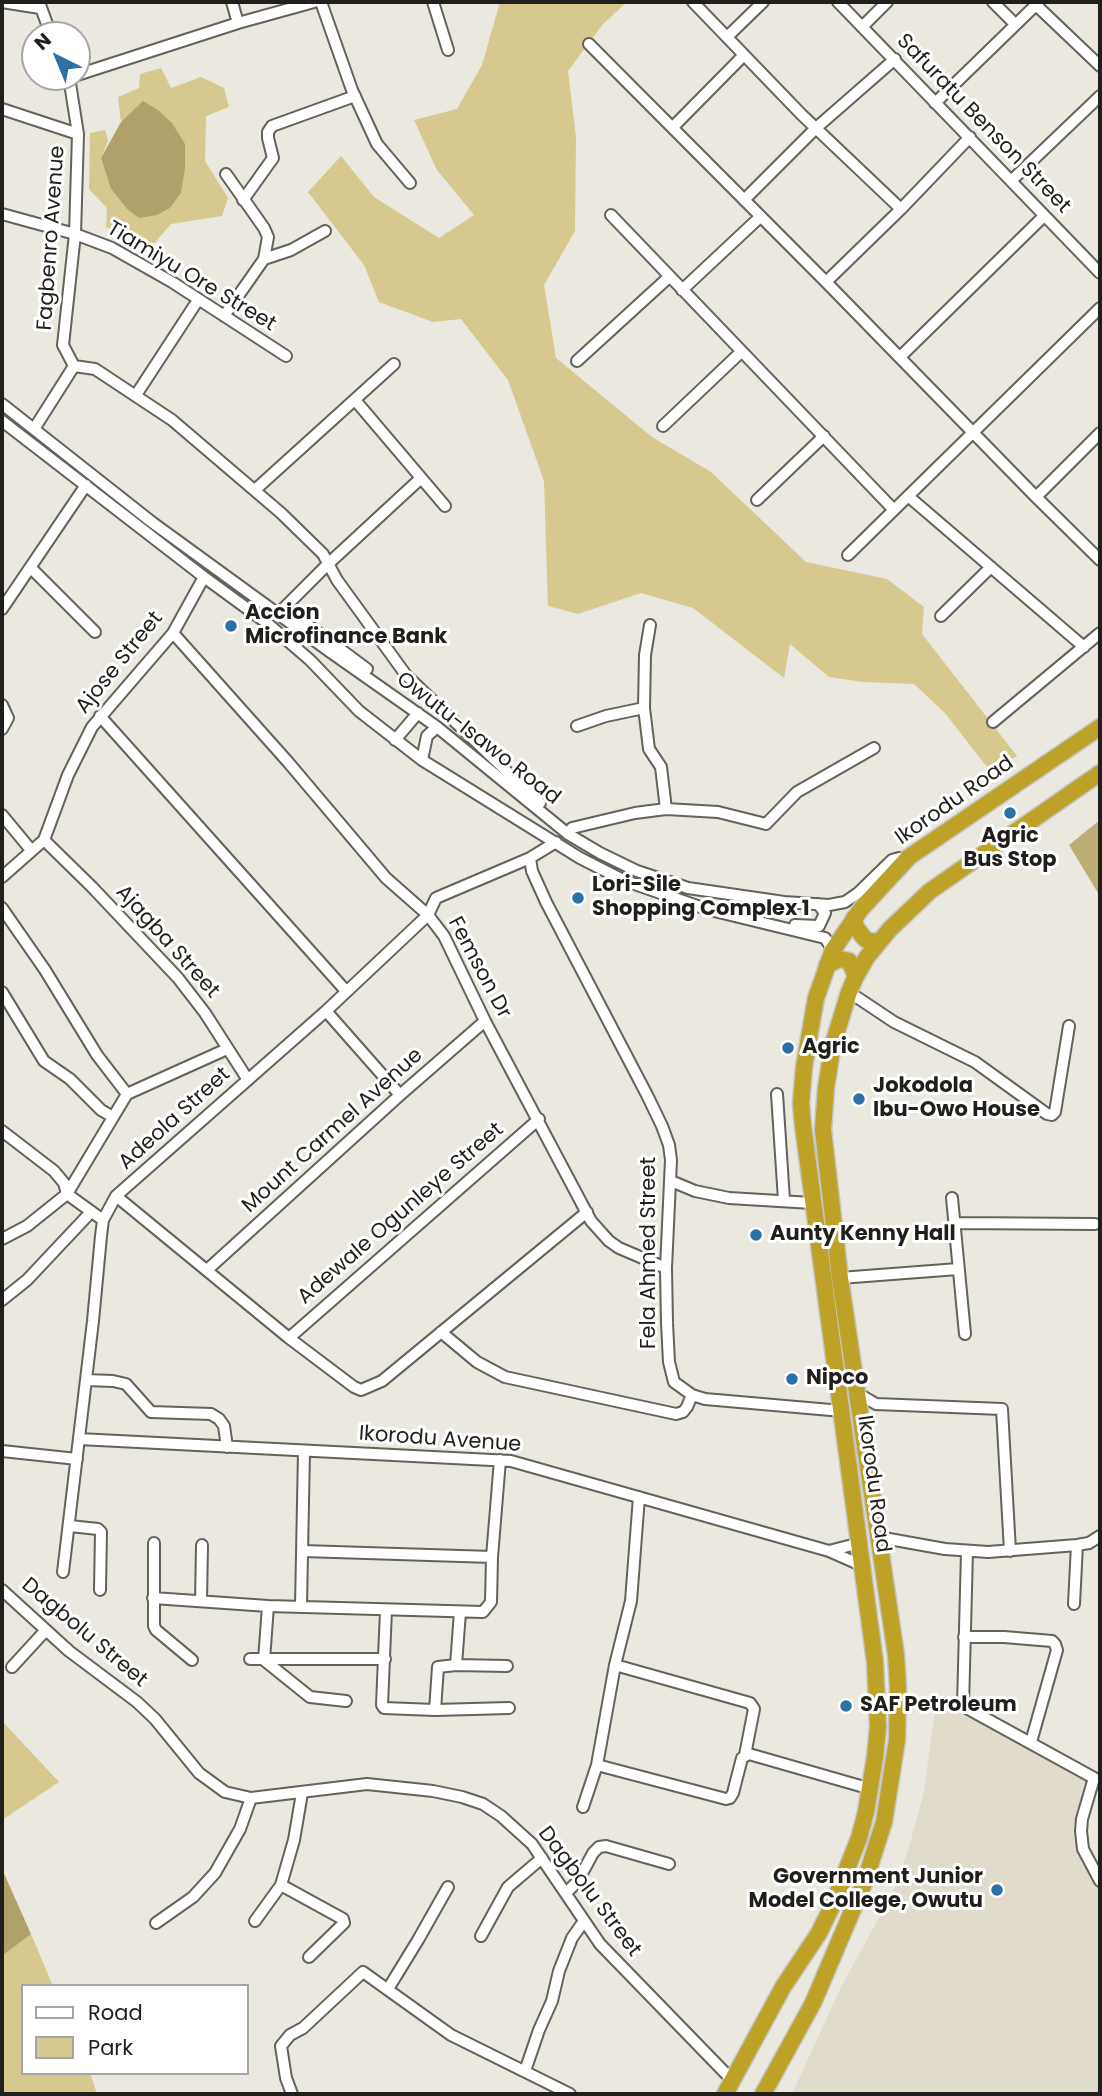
<!DOCTYPE html>
<html>
<head>
<meta charset="utf-8">
<style>
	body { margin:0 }
	#map { position:relative; width:1102px; height:2096px; overflow:hidden; background:#eae8df; font-family:Poppins,sans-serif }
	canvas { display:block }
	.frame { position:absolute; inset:0; border:4px solid #201f1c; pointer-events:none }
	.legend { position:absolute; left:21px; top:1984px; width:228px; height:91px; box-sizing:border-box; background:#fff; border:2px solid #a6a5a4; margin:0; padding:9px 12px; list-style:none; font-size:21px; color:#201f1c }
	.legend li { display:flex; align-items:center; gap:14px; height:35px }
	.legend b { width:35px; border:2px solid #a6a5a4 }
	.north { position:absolute; left:21px; top:21px; width:70px; height:70px; box-sizing:border-box; background:#fff; border:2px solid #a6a5a4; border-radius:50%; rotate:317deg; font-size:19px; font-weight:700; line-height:28px; text-align:center; color:#201f1c }
	.north::after { content:''; display:block; margin:auto; width:24px; height:32px; background:#2b71a5; clip-path:polygon(50% 0,100% 100%,50% 72%,0 100%) }
</style>
</head>
<body>
<div id="map">
<canvas width="1102" height="2096"></canvas>
<div class="frame"></div>
<ul class="legend">
<li><b style="height:9px;background:#fff"></b>Road</li>
<li><b style="height:19px;background:#d7c890"></b>Park</li>
</ul>
<div class="north">N</div>
</div>
<script>
const ctx = document.querySelector('canvas').getContext('2d');
ctx.lineJoin = 'round';
function paint(path, color) {
  ctx.fillStyle = color;
  ctx.fill(path, 'evenodd');
}
function shape(rows) {
  const path = new Path2D();
  for (const r of rows) {
    path.moveTo(r[0], r[1]);
    for (let i = 2; i < r.length; i += 2) path.lineTo(r[i], r[i + 1]);
  }
  return path;
}
function strokePath(path, color, width, dash) {
  ctx.strokeStyle = color;
  ctx.lineWidth = width;
  ctx.lineCap = dash ? 'butt' : 'round';
  ctx.setLineDash(dash || []);
  ctx.stroke(path);
}
function drawText(font, color, halo, rows, align = 'center') {
  ctx.font = font + ' Poppins,sans-serif';
  ctx.lineWidth = 6;
  ctx.setLineDash([]);
  ctx.textBaseline = 'middle';
  ctx.strokeStyle = halo;
  ctx.fillStyle = color;
  for (const [text, x, y, turn = 0] of rows) {
    ctx.save();
    ctx.translate(x, y);
    ctx.rotate((+turn || 0) * Math.PI / 180);
    ctx.textAlign = isNaN(turn) ? turn : align;
    if (halo) ctx.strokeText(text, 0, 0);
    ctx.fillText(text, 0, 0);
    ctx.restore();
  }
}
paint(shape([
	[937,1694,1092,1780,1077,1833,1100,1885,1100,2094,792,2094,841,1987,892,1894,909,1847,924,1792]
]), '#e0dbcb');
paint(shape([
	[500,2,627,2,603,24,568,71,576,137,575,231,544,285,556,358,652,437,711,472,806,562,887,579,924,607,922,634,1017,756,990,771,945,713,914,684,863,682,829,677,790,644,784,678,693,608,641,593,578,614,548,606,544,481,508,380,461,319,433,322,379,302,364,265,308,192,341,156,374,197,439,238,474,215,437,170,414,120,457,109,482,65],
	[161,68,171,88,201,77,224,88,229,107,206,116,205,161,228,198,222,216,171,224,151,247,106,227,107,208,89,189,90,133,105,130,108,141,101,158,111,189,127,209,139,218,143,102,121,122,118,97,139,88,140,74],
	[2,1721,59,1782,2,1820],
	[31,1934,53,1986,23,1986,23,2073,90,2073,97,2094,2,2094,2,1956]
]), '#d7c890');
paint(shape([
	[1100,820,1100,912,1098,893,1069,845]
]), '#bcad75');
paint(shape([
	[143,101,158,110,172,123,185,144,185,168,181,193,170,208,157,215,139,218,127,209,111,189,101,158,121,122],
	[2,1869,31,1934,2,1956]
]), '#afa169');
const minor = shape([
	[2,2,40,8],
	[39,2,51,35],
	[232,2,238,23],
	[321,2,352,90,377,144,410,183],
	[433,2,448,50],
	[693,2,801,114,901,209],
	[838,2,1100,273],
	[993,2,1015,24],
	[1036,5,1100,66],
	[862,27,887,2],
	[727,37,763,2],
	[589,44,826,282,1036,497,1100,560],
	[77,75,238,23,314,2],
	[935,103,1039,2],
	[2,109,78,134],
	[673,127,744,55],
	[1012,180,1100,96],
	[243,200,273,158,268,138,268,132,272,126,355,96],
	[744,200,816,128,895,59],
	[2,214,75,234,112,248,172,282,286,356],
	[611,215,893,509],
	[264,259,291,250,325,231],
	[826,282,901,209,970,137],
	[682,290,760,217],
	[224,316,264,259,268,237,264,228,226,174],
	[900,357,1044,216],
	[577,361,669,277],
	[74,366,95,369,172,420,281,513,323,554,337,580,406,675,540,803],
	[136,395,198,300],
	[355,400,445,506],
	[2,404,153,523,329,651,437,727,568,834,600,853,637,871,688,888,784,902,829,905,845,902,858,893,892,860,899,858,905,862],
	[2,421,204,577,267,623,310,660,359,711,422,760,580,858,623,880,706,909,825,938,833,950],
	[663,426,741,352],
	[34,429,74,366,63,345,75,234,78,134,69,77],
	[256,489,394,364],
	[908,496,1084,647],
	[1036,497,1100,433],
	[757,500,824,436],
	[848,555,1100,308],
	[31,568,95,632],
	[285,608,367,669],
	[2,609,86,485],
	[280,612,328,564,420,479],
	[941,616,991,567],
	[650,625,645,655,644,708,649,749,661,767,666,809],
	[173,633,288,762,386,878,428,915,444,936,485,1021,591,1221,609,1241,619,1248,666,1268],
	[2,705,8,718,2,729],
	[100,716,346,991],
	[993,722,1100,633],
	[577,726,606,716,644,708],
	[395,740,418,713],
	[422,760,427,736,437,727],
	[2,815,31,850],
	[568,834,572,828,635,813,666,809,718,812,766,824,797,792,874,748],
	[44,840,92,887,178,978,205,1013,248,1080],
	[530,858,532,871,546,902,647,1095,662,1126,669,1145,671,1160,666,1268,667,1323,669,1362,674,1382,692,1395,705,1399,842,1411],
	[2,877,44,840,68,775,92,727,173,633,204,577],
	[2,908,45,970,97,1055,127,1094],
	[795,925,819,926,825,913,818,904],
	[2,992,44,1061,70,1079,101,1110,113,1117],
	[849,992,894,1022,975,1062,1047,1114,1052,1115,1055,1112,1069,1026],
	[326,1011,400,1095],
	[777,1094,784,1200],
	[2,1131,54,1171,64,1183,67,1194,103,1220],
	[671,1181,695,1191,729,1198,812,1203],
	[116,1196,289,1338,354,1387,361,1390,382,1381,587,1212],
	[952,1198,965,1334],
	[955,1223,1095,1224],
	[2,1239,27,1226,67,1194,127,1094,227,1049],
	[207,1270,400,1095,485,1021],
	[840,1278,958,1269],
	[2,1300,27,1280,91,1212],
	[441,1332,477,1362,505,1377,676,1414,683,1412,687,1407,692,1395],
	[289,1338,539,1119],
	[86,1380,113,1381,126,1384,151,1412,211,1414,219,1419,224,1426,227,1447],
	[857,1396,864,1397,876,1404,1002,1409,1010,1551],
	[79,1439,511,1461,829,1551,863,1566],
	[2,1451,77,1459],
	[70,1526,98,1529,101,1532,100,1590],
	[878,1537,945,1549,988,1552,1077,1545,1089,1543,1100,1536],
	[154,1543,154,1626,156,1630,192,1660],
	[303,1551,492,1557],
	[829,1551,860,1543],
	[967,1552,963,1706,1094,1778,1082,1819,1081,1831,1083,1849,1100,1881],
	[63,1572,93,1321,101,1236,103,1220,116,1196,326,1011,428,915,436,898,530,858,556,842],
	[2,1590,69,1651,137,1702,155,1719,199,1773,225,1792,251,1798,367,1784,433,1791,462,1797,483,1804,501,1816,532,1844,600,1944,732,2080],
	[153,1598,268,1606,483,1612,491,1602,492,1557,500,1460],
	[201,1601,202,1545],
	[1074,1604,1077,1545],
	[268,1606,264,1660,310,1697,346,1701],
	[301,1606,304,1451],
	[386,1610,382,1705,384,1708,435,1710,509,1708],
	[964,1637,1004,1637,1052,1641,1055,1644,1057,1650,1031,1742],
	[250,1659,385,1659],
	[456,1665,507,1666],
	[615,1665,750,1703,754,1709,745,1755],
	[12,1667,46,1630],
	[435,1710,438,1667,456,1665,460,1612],
	[597,1765,726,1799,730,1798,733,1793,742,1758,749,1754,871,1789],
	[583,1807,597,1765,615,1665,631,1601,639,1497],
	[281,1885,343,1919,344,1923,309,1957],
	[566,1893,578,1881,593,1853,599,1847,606,1846,669,1864],
	[255,1921,281,1885,294,1840,302,1793],
	[156,1923,193,1897,215,1873,240,1829,251,1798],
	[481,1936,508,1887,542,1858],
	[388,1989,418,1940,448,1887],
	[525,2071,539,2030,552,2001,559,1971,572,1938,584,1921],
	[292,2094,286,2078,281,2046,290,2035,303,2028,363,1972,451,2035,570,2094]
]);
const highway = shape([
	[854,918,856,927,864,938,870,942,878,941],
	[827,965,840,959,849,961,856,976],
	[725,2094,783,1987,819,1933,834,1902,859,1838,866,1812,875,1757,878,1727,875,1662,803,1126,801,1103,804,1067,816,998,833,950,861,909,909,857,1100,727],
	[763,2094,813,2003,865,1881,884,1822,897,1740,898,1686,896,1655,840,1278,823,1130,826,1088,833,1044,849,992,856,976,867,957,890,929,930,891,1100,773]
]);
strokePath(minor, '#64625a', 14);
strokePath(highway, '#c5c5c4', 19);
strokePath(minor, '#fff', 10);
strokePath(highway, '#bea227', 16);
for (const [x, y, r, color] of [
	[231,626,7,"#2b71a5"],
	[1010,813,7,"#2b71a5"],
	[578,898,7,"#2b71a5"],
	[788,1048,7,"#2b71a5"],
	[859,1099,7,"#2b71a5"],
	[756,1235,7,"#2b71a5"],
	[792,1379,7,"#2b71a5"],
	[846,1706,7,"#2b71a5"],
	[997,1890,7,"#2b71a5"]
]) {
  const dot = new Path2D();
  dot.arc(x, y, r, 0, 2 * Math.PI);
  ctx.fillStyle = color;
  ctx.fill(dot);
  strokePath(dot, '#fff', 2.5);
}
drawText('21px', '#201f1c', '#fff', [
	["Safuratu Benson Street",983,124,46],
	["Fagbenro Avenue",52,238,-86],
	["Tiamiyu Ore Street",191,277,31],
	["Ajose Street",120,663,-51],
	["Owutu-Isawo Road",478,739,38],
	["Ikorodu Road",955,801,-35],
	["Ajagba Street",167,942,48],
	["Femson Dr",479,968,62],
	["Adeola Street",175,1119,-42],
	["Mount Carmel Avenue",333,1131,-42],
	["Adewale Ogunleye Street",401,1214,-41],
	["Fela Ahmed Street",650,1253,-90],
	["Ikorodu Avenue",440,1440,4],
	["Ikorodu Road",873,1484,82],
	["Dagbolu Street",84,1633,40],
	["Dagbolu Street",589,1892,53]
]);
drawText('bold 21px', '#201f1c', '#fff', [
	["Accion",245,614],
	["Microfinance Bank",245,638],
	["Agric",1010,837,"center"],
	["Bus Stop",1010,861,"center"],
	["Lori-Sile",592,886],
	["Shopping Complex 1",592,910],
	["Agric",802,1048],
	["Jokodola",873,1087],
	["Ibu-Owo House",873,1111],
	["Aunty Kenny Hall",770,1235],
	["Nipco",806,1379],
	["SAF Petroleum",860,1706],
	["Government Junior",983,1878,"right"],
	["Model College, Owutu",983,1902,"right"]
], 'left');
</script>
</body>
</html>
